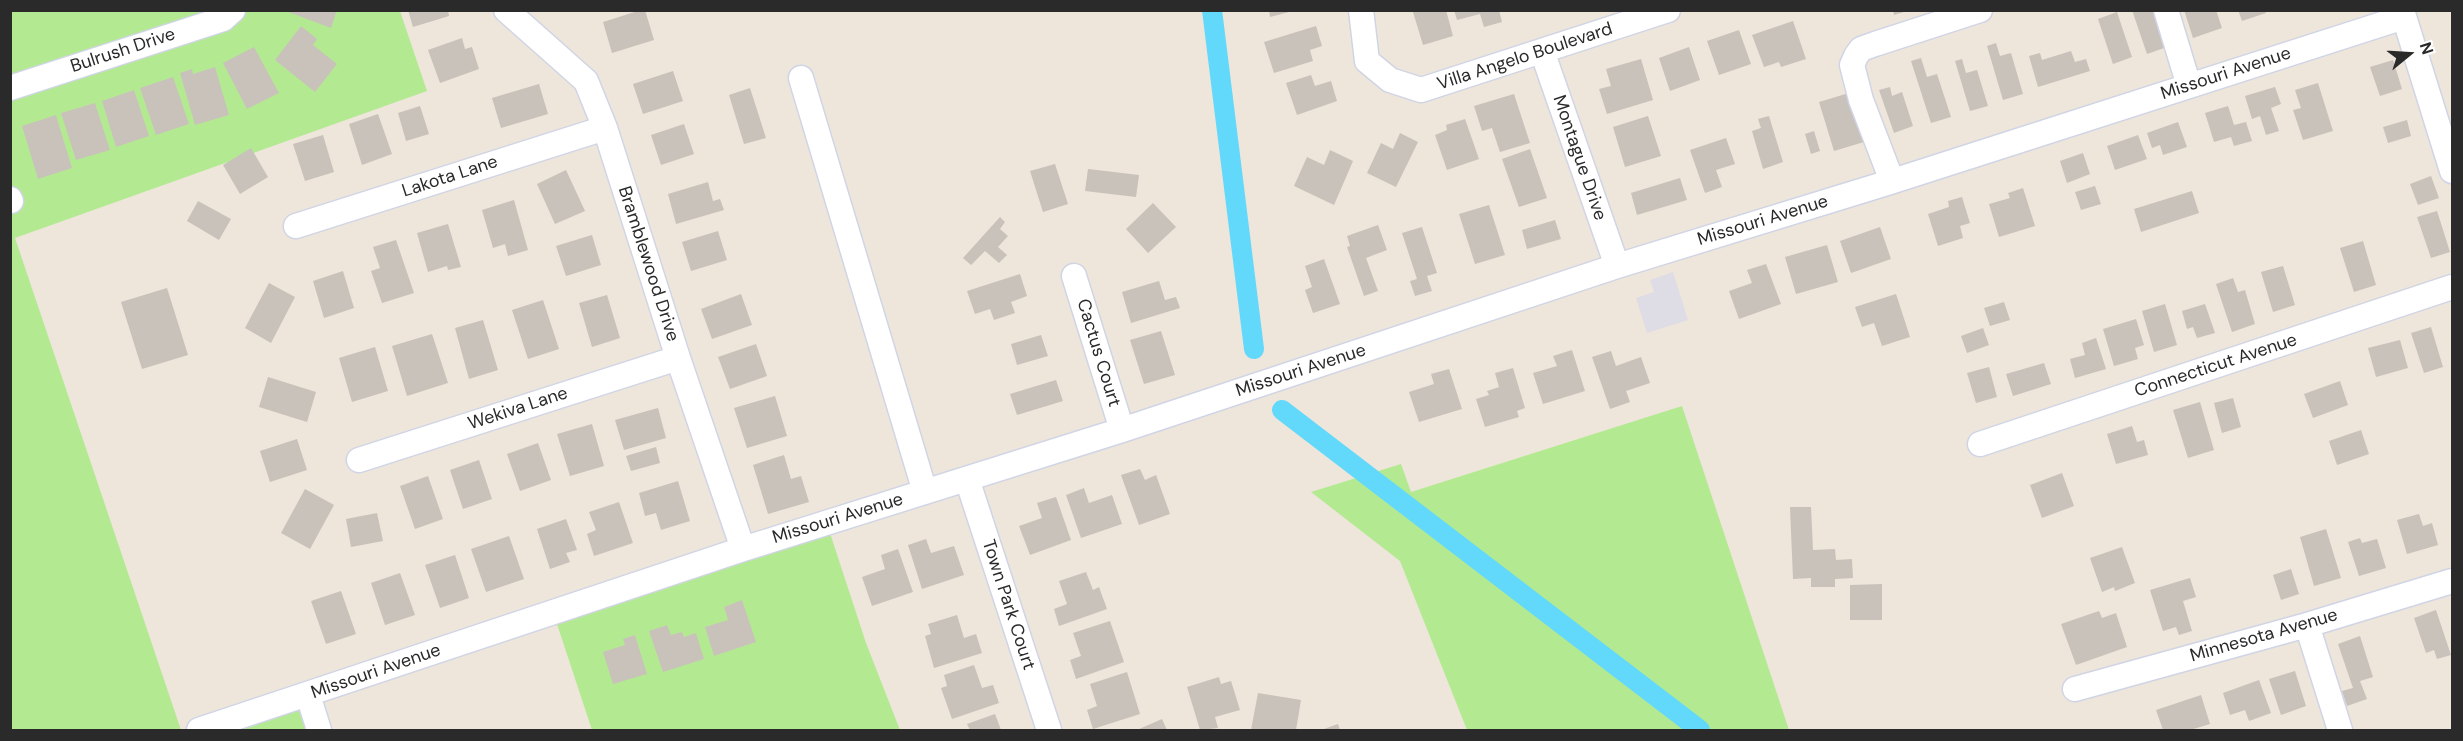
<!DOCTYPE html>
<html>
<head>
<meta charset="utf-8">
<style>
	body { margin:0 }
	#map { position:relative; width:2463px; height:741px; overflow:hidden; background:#eee5db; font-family:"DM Sans",sans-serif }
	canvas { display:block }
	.frame { position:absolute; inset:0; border:12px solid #2a2a2a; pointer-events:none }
	.north { position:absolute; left:2379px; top:24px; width:60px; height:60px; -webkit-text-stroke:4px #fff; paint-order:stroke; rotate:72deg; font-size:16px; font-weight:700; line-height:24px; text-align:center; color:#2a2a2a }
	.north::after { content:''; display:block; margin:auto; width:21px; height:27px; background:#2a2a2a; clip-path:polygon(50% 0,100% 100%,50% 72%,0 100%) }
</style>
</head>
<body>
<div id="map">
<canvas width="2463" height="741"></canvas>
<div class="frame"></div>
<div class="north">N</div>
</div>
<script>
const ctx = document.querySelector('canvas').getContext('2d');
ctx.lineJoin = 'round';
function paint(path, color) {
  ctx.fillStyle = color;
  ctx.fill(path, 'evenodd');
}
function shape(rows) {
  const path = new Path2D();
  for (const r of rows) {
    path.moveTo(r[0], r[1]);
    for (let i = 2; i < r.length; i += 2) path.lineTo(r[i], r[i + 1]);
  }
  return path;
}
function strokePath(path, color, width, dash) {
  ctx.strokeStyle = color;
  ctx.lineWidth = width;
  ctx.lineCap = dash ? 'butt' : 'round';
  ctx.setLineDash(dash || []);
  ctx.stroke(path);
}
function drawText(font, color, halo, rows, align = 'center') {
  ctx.font = font + ' "DM Sans",sans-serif';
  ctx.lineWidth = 4.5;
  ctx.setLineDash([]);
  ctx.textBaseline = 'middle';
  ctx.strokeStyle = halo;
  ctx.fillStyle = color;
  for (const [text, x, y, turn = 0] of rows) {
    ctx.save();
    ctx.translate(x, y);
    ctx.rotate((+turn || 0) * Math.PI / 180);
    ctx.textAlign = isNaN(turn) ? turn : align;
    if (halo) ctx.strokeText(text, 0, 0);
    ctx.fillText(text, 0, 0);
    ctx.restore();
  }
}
paint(shape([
	[1673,272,1688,320,1647,333,1636,298,1654,292,1650,280]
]), '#dedce5');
paint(shape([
	[10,11,400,11,427,91,15,238,181,730,11,730],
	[1682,406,1789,730,1467,730,1400,561,1311,492,1401,464,1411,492],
	[830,533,866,643,900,730,592,730,556,621],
	[311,700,320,730,218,730]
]), '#b3ea91');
strokePath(shape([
	[1212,10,1254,349],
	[1282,410,1700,730]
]), '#62d9fb', 20);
paint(shape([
	[283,10,337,10,331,28],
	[408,10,448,10,449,16,413,27],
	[641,10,645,10,654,40,612,53,603,22],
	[1269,10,1293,10,1293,11,1270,17],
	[1419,10,1446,10,1453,36,1423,45,1413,12],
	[1454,10,1499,10,1502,22,1484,27,1480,14,1457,20],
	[1893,10,1907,10,1907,11,1894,15],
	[2132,10,2155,10,2167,47,2147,54],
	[2184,10,2216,10,2222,28,2193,38],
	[2238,10,2265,10,2266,13,2242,21],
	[2117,12,2132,57,2113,64,2098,19],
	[1793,21,1806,59,1781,67,1779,62,1764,67,1752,35],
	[301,26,317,39,313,45,337,64,315,92,275,60],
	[1316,26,1322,46,1310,50,1313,61,1274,73,1264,42],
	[1739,30,1751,64,1719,75,1707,41],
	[462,38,465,49,472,47,479,69,440,83,428,50],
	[1996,43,2000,56,2011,53,2023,94,2003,100,1987,46],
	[254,47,279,93,247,109,223,63],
	[1689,47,1700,80,1670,91,1659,58],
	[2071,51,2075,62,2086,59,2090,71,2038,87,2029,56,2040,53,2042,60],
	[1921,58,1927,77,1937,74,1951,117,1931,123,1911,61],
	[1641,59,1653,100,1607,114,1599,89,1611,86,1606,69],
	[1962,59,1966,73,1977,70,1988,106,1970,111,1955,61],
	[2393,60,2402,89,2380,96,2370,67],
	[215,67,229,115,195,125,180,73,192,69,193,74],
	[673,71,683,101,643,114,633,84],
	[1311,75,1315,86,1331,81,1337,101,1297,115,1286,83],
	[173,77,189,124,156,135,140,88],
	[2318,83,2333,131,2303,140,2293,110,2301,108,2295,90],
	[539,84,548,114,501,128,492,98],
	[1890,87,1892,96,1902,92,1913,126,1894,133,1879,90],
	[2275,87,2281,104,2271,108,2279,131,2266,135,2260,116,2252,119,2245,96],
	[750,88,766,138,744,144,729,95],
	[134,90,149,136,116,147,102,101],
	[1849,93,1864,142,1834,151,1819,102],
	[1514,94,1530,143,1500,152,1492,128,1482,131,1474,106],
	[95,103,110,150,76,160,61,113],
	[420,106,429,134,406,141,398,113],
	[2228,106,2234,125,2246,122,2252,141,2234,146,2231,137,2214,142,2205,113],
	[378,114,392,154,362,165,349,124],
	[56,115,72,168,38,179,22,126],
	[1648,116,1661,156,1625,167,1613,127],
	[1769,116,1783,162,1763,169,1752,131,1761,128,1758,119],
	[1465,119,1479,159,1447,170,1435,135,1447,130,1446,125],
	[2407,120,2411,136,2388,143,2383,127],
	[2178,122,2187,147,2163,155,2160,145,2152,148,2147,133],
	[684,124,694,154,661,165,651,135],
	[1814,131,1820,151,1811,154,1805,134],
	[1400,133,1418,142,1396,187,1367,173,1381,143,1393,149],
	[323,135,334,172,305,181,293,144],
	[2138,135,2147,159,2115,170,2107,146],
	[1726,138,1735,164,1716,170,1722,187,1705,193,1690,150],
	[251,148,268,177,240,194,223,165],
	[1530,149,1547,198,1519,207,1502,159],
	[1330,150,1353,161,1334,205,1294,186,1307,157,1324,165],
	[2083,153,2090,174,2067,183,2060,161],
	[1055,164,1068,204,1043,212,1030,171],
	[1088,169,1139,175,1136,197,1085,191],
	[566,170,585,211,555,224,537,184],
	[2431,176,2439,198,2418,205,2410,184],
	[1680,178,1687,200,1637,215,1631,193],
	[708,182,713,201,720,199,724,210,676,224,668,194],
	[2095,186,2101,204,2081,210,2075,192],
	[2023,188,2035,226,1999,237,1989,204,2010,198,2008,193],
	[2192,191,2199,213,2141,232,2134,209],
	[1962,197,1970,223,1960,226,1963,238,1938,246,1928,214,1949,207,1948,201],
	[514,200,528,250,508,256,505,244,493,248,482,210],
	[198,201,231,219,219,240,187,221],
	[1153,203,1176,227,1148,253,1126,229],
	[1489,205,1505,255,1475,264,1459,214],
	[2437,211,2450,252,2431,258,2417,217],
	[1000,217,1005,222,1000,229,1008,236,998,247,1007,255,999,263,985,251,971,265,963,258],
	[1555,220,1561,239,1527,249,1522,230],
	[448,224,461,267,448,270,447,266,428,272,417,233],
	[1378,225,1387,250,1366,258,1378,291,1364,296,1347,247,1350,246,1347,236],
	[1422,227,1437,273,1427,276,1432,291,1415,296,1410,281,1417,279,1402,233],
	[1880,227,1891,259,1851,273,1840,241],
	[718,231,727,260,691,271,682,242],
	[592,235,601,265,566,276,556,246],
	[396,240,414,293,382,303,371,271,380,268,373,247],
	[2363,241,2376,285,2354,292,2340,248],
	[1827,245,1838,282,1796,294,1785,257],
	[1324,259,1340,304,1313,313,1305,290,1312,287,1305,266],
	[1766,264,1781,304,1739,319,1729,291,1752,283,1747,270],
	[2283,266,2295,305,2273,312,2261,272],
	[343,271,354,308,324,318,313,281],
	[1020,274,1027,296,1011,302,1015,313,994,320,990,309,975,314,967,291],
	[2233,278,2238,292,2245,290,2255,324,2232,332,2216,284],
	[1159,281,1165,300,1176,297,1180,308,1131,323,1122,292],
	[269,283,295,297,271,343,245,328],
	[167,288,188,355,142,369,121,302],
	[741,294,752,325,712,339,701,309],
	[1896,294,1910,337,1882,346,1874,323,1862,327,1855,307],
	[607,295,620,338,592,347,579,303],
	[543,300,559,349,528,359,512,310],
	[2004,302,2010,320,1990,326,1984,308],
	[2165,304,2177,345,2154,352,2142,311],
	[2205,304,2215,333,2197,338,2193,327,2187,329,2182,311],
	[2136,319,2144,345,2135,348,2138,359,2114,366,2103,329],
	[483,320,498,370,469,379,455,328],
	[2431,327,2443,367,2424,373,2411,333],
	[1983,328,1989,345,1967,353,1961,336],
	[1161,331,1175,375,1144,384,1130,340],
	[432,334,448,383,407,396,392,346],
	[1041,335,1048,356,1017,365,1011,344],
	[2096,338,2106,369,2075,378,2070,359,2085,355,2082,343],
	[2400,340,2408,368,2376,377,2368,348],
	[756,344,767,376,730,389,718,357],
	[375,347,388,391,352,402,339,358],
	[1572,350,1585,391,1543,404,1533,373,1557,366,1553,356],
	[1611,351,1616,366,1641,357,1650,383,1626,391,1630,402,1610,409,1592,357],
	[2044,363,2051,384,2013,396,2006,374],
	[1989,367,1997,397,1976,403,1967,373],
	[1513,368,1525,408,1517,411,1519,417,1485,427,1476,399,1489,395,1487,391,1499,387,1495,373],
	[1449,369,1462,409,1419,422,1409,392,1434,384,1431,374],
	[268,377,316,392,307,422,259,407],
	[1056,380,1063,401,1017,415,1010,394],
	[2340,381,2348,405,2313,418,2304,394],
	[775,396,787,436,747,448,734,408],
	[2233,398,2241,427,2222,433,2214,403],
	[2200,402,2214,450,2188,458,2173,410],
	[658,408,666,438,624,450,615,420],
	[592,424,604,466,570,476,557,434],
	[2132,426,2137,442,2144,440,2148,455,2116,464,2107,434],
	[2361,430,2369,454,2337,465,2329,441],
	[297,439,307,470,270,482,260,451],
	[538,443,551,480,520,491,507,454],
	[656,447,660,463,631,471,626,456],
	[784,455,791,479,801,476,809,502,768,514,753,465],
	[479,460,492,499,463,509,450,470],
	[1140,469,1145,480,1156,475,1170,514,1139,525,1121,475],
	[2062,473,2074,506,2042,518,2030,485],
	[428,476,443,519,415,529,400,486],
	[678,481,690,521,661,530,656,513,645,516,639,493],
	[1084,488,1089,503,1112,495,1122,524,1081,538,1066,495],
	[305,489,334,505,310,549,281,533],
	[1056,497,1071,540,1030,555,1019,526,1042,518,1037,503],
	[619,502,633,543,594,556,587,534,596,530,589,512],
	[1790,507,1811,507,1813,550,1835,549,1836,560,1852,559,1853,578,1835,579,1835,587,1811,587,1811,578,1793,579],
	[377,513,383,541,351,547,346,519],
	[2419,514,2423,526,2432,523,2438,545,2407,554,2397,520],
	[566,519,577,550,566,553,570,562,550,569,537,529],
	[2326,529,2341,578,2314,586,2300,537],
	[509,536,524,579,486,592,471,549],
	[2360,538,2362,543,2377,539,2386,568,2359,576,2348,542],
	[926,539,931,553,954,546,964,575,922,589,908,545],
	[2122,547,2135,583,2115,591,2114,587,2102,592,2090,558],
	[898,549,913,592,872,606,862,577,885,569,881,555],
	[455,555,469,598,440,608,425,565],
	[2291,569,2299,594,2281,600,2273,575],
	[1086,572,1093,590,1099,587,1107,609,1059,626,1054,609,1067,604,1059,581],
	[400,573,415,615,385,625,371,583],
	[2190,578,2196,597,2183,601,2192,631,2179,635,2176,627,2163,631,2150,590],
	[1882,584,1882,620,1850,620,1850,585],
	[341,591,356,634,326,644,311,601],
	[742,600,756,642,714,656,705,627,728,620,724,607],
	[2436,610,2451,655,2437,659,2434,650,2426,653,2414,618],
	[2099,611,2102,618,2116,613,2127,647,2076,665,2061,624],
	[957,615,964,638,976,634,982,653,934,668,925,636,931,634,928,624],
	[1110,621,1124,662,1076,679,1070,660,1081,656,1073,633],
	[667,625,671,635,682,632,684,637,696,633,704,659,663,672,649,631],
	[635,635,647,674,613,684,603,652,625,645,623,639],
	[2360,636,2373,677,2360,681,2367,699,2347,706,2342,691,2353,688,2338,644],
	[974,665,982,688,993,685,999,703,952,719,941,688,947,686,944,675],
	[2295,671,2306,706,2281,715,2269,679],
	[1127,672,1140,714,1093,729,1087,710,1097,706,1090,684],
	[1219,677,1221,684,1231,681,1240,710,1215,717,1218,728,1200,730,1187,687],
	[2259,680,2271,713,2249,721,2245,710,2230,715,2223,693],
	[1258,693,1301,700,1296,730,1251,730],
	[2201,695,2210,724,2190,730,2163,730,2156,710],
	[995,714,1001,730,970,730,967,724],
	[1162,719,1167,730,1137,730],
	[1338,724,1340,730,1321,730]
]), '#c9c2ba');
const minor = shape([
	[506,10,586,81,605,128,678,358,743,549],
	[1361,10,1367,61,1390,80,1421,90,1668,10],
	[2166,10,2189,86],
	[2402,10,2452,171],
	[1542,51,1617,266],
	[801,78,925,492],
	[10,88,223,19,233,10],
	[1892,181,1861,100,1852,65,1856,56,1861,49,1875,44,1980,10],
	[10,199,11,201],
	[296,226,605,128],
	[1074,276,1122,430],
	[1980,444,2452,287],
	[359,460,678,358],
	[967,479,1049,730],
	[2307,625,2340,730],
	[2075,689,2307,625,2452,581],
	[308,695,319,730],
	[199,730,743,549,1122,430,1617,266,1887,183,2404,17]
]);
strokePath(minor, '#d0d5e5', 27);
strokePath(minor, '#fff', 24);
drawText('18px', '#2a2a2a', '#fff', [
	["Bulrush Drive",123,51,-18],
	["Villa Angelo Boulevard",1525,57,-18],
	["Missouri Avenue",2226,74,-18],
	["Montague Drive",1579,158,71],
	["Lakota Lane",450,177,-18],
	["Missouri Avenue",1763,221,-17],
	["Bramblewood Drive",648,264,72],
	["Cactus Court",1098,353,73],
	["Connecticut Avenue",2216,366,-18],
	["Missouri Avenue",1301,371,-18],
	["Wekiva Lane",518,409,-18],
	["Missouri Avenue",838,519,-17],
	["Town Park Court",1008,605,72],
	["Minnesota Avenue",2264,636,-16],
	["Missouri Avenue",376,672,-19]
]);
</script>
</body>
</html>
